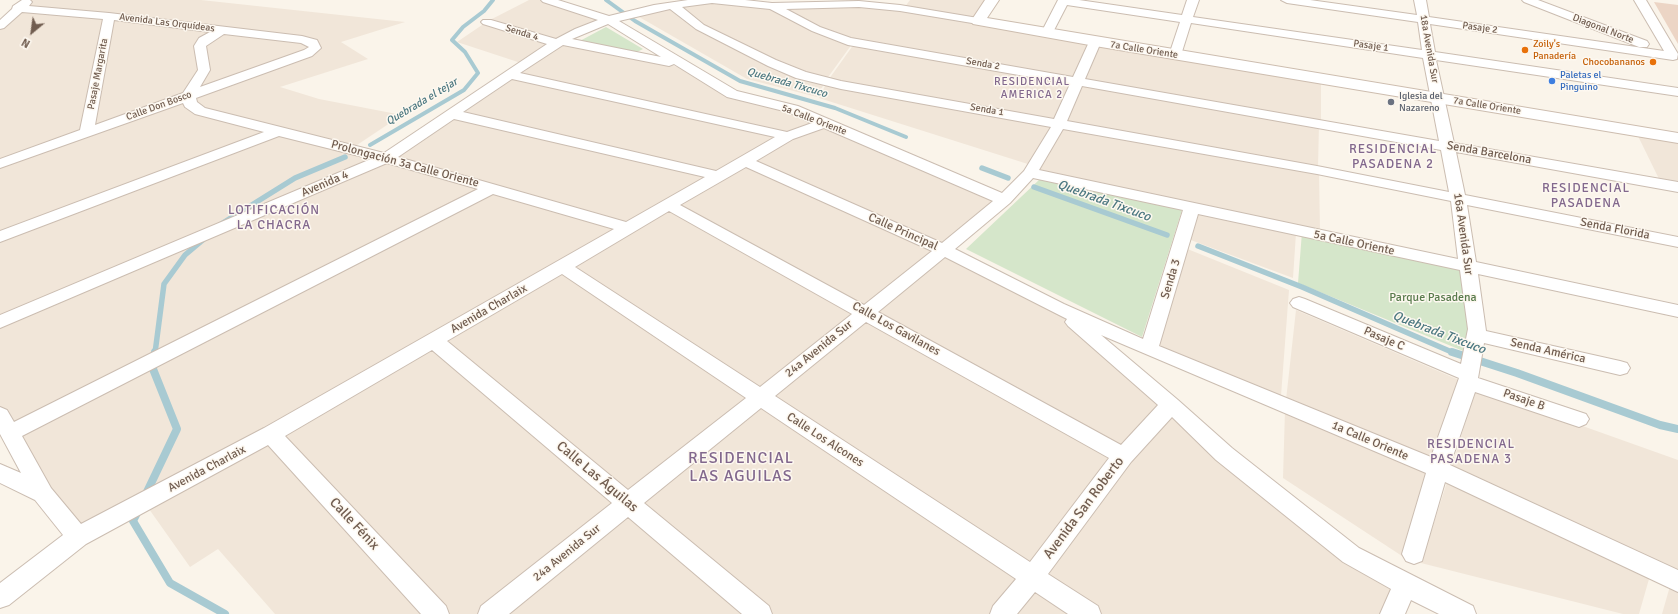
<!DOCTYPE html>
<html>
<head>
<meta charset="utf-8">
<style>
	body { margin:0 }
	#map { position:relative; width:1678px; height:614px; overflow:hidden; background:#faf4ea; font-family:Signika,sans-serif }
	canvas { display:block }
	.north { position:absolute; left:12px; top:12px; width:40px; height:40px; -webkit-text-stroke:3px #fdf8f0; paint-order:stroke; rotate:209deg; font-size:11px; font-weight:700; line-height:16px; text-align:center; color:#715d50 }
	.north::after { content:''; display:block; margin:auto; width:14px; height:18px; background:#715d50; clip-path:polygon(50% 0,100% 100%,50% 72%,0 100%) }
</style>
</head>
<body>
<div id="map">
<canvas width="1678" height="614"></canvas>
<div class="north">N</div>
</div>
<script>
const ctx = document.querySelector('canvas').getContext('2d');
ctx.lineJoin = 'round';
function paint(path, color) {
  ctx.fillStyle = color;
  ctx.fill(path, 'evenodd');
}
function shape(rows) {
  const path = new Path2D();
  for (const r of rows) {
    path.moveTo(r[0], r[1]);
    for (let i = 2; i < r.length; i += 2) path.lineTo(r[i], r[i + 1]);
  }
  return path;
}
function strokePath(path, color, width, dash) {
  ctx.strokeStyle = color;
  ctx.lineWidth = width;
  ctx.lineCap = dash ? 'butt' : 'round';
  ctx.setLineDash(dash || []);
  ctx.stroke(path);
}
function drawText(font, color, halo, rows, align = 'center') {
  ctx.font = font + ' Signika,sans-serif';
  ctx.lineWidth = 3;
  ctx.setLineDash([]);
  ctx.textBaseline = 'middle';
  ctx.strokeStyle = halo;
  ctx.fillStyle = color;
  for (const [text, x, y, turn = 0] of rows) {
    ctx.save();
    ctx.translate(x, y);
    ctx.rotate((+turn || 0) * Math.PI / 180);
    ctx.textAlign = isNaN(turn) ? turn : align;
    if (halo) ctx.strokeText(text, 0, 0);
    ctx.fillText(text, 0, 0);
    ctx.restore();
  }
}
paint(shape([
	[28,0,201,0,405,22,341,42,368,59,280,87,319,99,402,115,351,149,629,228,78,537,0,415,0,26],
	[529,0,541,0,603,20,557,42,488,21],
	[910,0,992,0,975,19,904,8],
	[713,2,769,7,852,44,826,80,802,73,703,26,677,6],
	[672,6,699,28,825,82,817,97,747,79,634,14],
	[860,6,898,10,1094,42,1077,80,851,39,812,24,778,7],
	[485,23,553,44,524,64,457,42],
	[561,43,679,67,729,97,790,113,816,123,788,134,514,74],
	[854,44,1076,81,1056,121,829,79],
	[1099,44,1321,80,1321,122,1081,80],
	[511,77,784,136,718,172,458,113],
	[1080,82,1319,124,1318,167,1063,123],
	[826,84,1056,125,1031,165,819,98],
	[452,116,713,176,629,225,391,157],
	[824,124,1001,200,943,248,749,161,789,137],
	[1061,126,1319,173,1320,231,1035,172],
	[1637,134,1678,140,1678,186,1661,183],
	[745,163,939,250,865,310,673,204],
	[669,208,860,313,760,393,568,266],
	[1196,212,1296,233,1293,278,1188,239],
	[1185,248,1289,290,1281,396,1159,346],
	[941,252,1057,312,1165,404,1122,450,872,312],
	[561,271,754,398,629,498,440,341],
	[1296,310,1459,380,1434,462,1286,400],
	[865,316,1117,457,1031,571,765,397],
	[432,345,621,504,482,614,447,614,280,434],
	[1476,388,1678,460,1678,576,1451,469],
	[761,402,1024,578,995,614,770,614,636,503],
	[1285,410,1431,471,1402,556,1283,478],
	[1171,411,1399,586,1385,614,1099,614,1042,576,1128,459],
	[270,437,434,614,275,614,218,549,190,567,149,509],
	[1448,479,1651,572,1639,614,1623,614,1421,563],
	[627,511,750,614,499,614],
	[1035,584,1079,614,1010,614],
	[1670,586,1678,590,1678,614,1662,614]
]), '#f1e6d9');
paint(shape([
	[606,27,643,49,635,53,576,43],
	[1040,179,1182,210,1142,337,966,249],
	[1302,232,1467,267,1473,355,1298,283]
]), '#d5e6ca');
strokePath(shape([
	[606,0,635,21,740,81,835,108,906,137],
	[370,145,464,90,478,73,465,52,452,40,463,27,484,11,493,0]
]), '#a8cad2', 4);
strokePath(shape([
	[982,168,1008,178],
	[1034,187,1167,235],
	[218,226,295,178,345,157],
	[1198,246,1302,287,1454,353],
	[155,353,164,284,185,255,204,239]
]), '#a8cad2', 5.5);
strokePath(shape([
	[1452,352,1517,373,1660,425,1678,429],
	[145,496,177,429,153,369,155,352],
	[138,511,133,521,170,583,225,614]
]), '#a8cad2', 8);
paint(shape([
	[1654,2,1678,5,1678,44]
]), '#ecd5c5');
const street = shape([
	[22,0,30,0,32,2,29,6,109,13,302,36,317,40,321,48,312,56,196,98,197,102,205,108,384,153,547,44,483,24,481,22,483,20,491,20,556,39,575,29,598,20,543,2,541,0,558,0,609,16,654,5,688,0,745,0,772,3,859,1,900,5,978,18,984,21,978,24,900,11,859,7,786,9,820,27,851,38,1073,77,1089,42,1095,38,1101,42,1085,79,1439,141,1423,58,1191,23,1181,55,1175,59,1169,55,1180,22,1067,5,1051,36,1047,37,1041,33,1058,0,1079,0,1182,15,1187,0,1199,0,1193,17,1422,50,1418,22,1287,3,1281,0,1310,0,1417,15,1414,0,1426,0,1429,17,1664,51,1634,0,1646,0,1678,54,1677,59,1673,60,1430,24,1435,52,1678,88,1678,96,1436,60,1454,143,1678,182,1678,192,1456,152,1465,195,1678,237,1678,247,1467,205,1476,262,1678,305,1678,317,1478,274,1486,331,1620,361,1627,363,1630,368,1627,373,1620,375,1484,343,1478,378,1586,414,1589,419,1586,424,1579,427,1475,392,1450,465,1678,570,1678,592,1445,482,1422,561,1414,564,1406,561,1402,554,1426,473,1101,335,1178,400,1232,448,1359,548,1473,606,1476,614,1439,614,1411,600,1405,614,1380,614,1391,589,1343,562,1216,460,1172,417,1131,462,1048,574,1098,606,1101,614,1068,614,1035,592,1017,614,990,614,993,606,1016,579,761,408,644,503,769,606,772,614,742,614,628,517,509,614,478,614,481,606,612,503,432,350,285,436,446,606,449,614,421,614,268,445,86,544,9,605,0,608,0,583,63,535,35,500,0,483,0,464,21,473,0,434,0,407,7,410,14,422,478,189,387,163,0,328,0,315,371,159,279,136,0,242,0,231,264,132,195,114,185,107,183,103,0,168,0,159,80,130,103,19,22,12,4,28,0,29,0,20,12,9,13,6,22,0],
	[712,3,770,9,812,31,848,45,1070,84,1054,119,841,81,806,72,776,60,704,25,682,7,712,3],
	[670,9,696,29,768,66,796,78,841,89,1051,127,1024,171,1002,193,798,106,737,91,619,21,670,9],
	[114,20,210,32,199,38,194,46,198,70,183,93,95,125,114,20],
	[608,24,661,57,572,39,608,24],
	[224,34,301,43,309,47,304,50,200,87,210,70,206,46,224,34],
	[563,45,669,66,674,64,727,97,788,112,812,123,787,132,520,73,563,45],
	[512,79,775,137,716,171,463,112,512,79],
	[1082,86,1441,150,1449,192,1317,166,1067,121,1082,86],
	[454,119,705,177,626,222,398,157,454,119],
	[824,128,993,201,942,243,756,161,793,139,824,128],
	[1063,129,1317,174,1451,201,1458,259,1039,170,1063,129],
	[746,167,932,251,864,305,680,205,746,167],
	[1033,178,1183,210,1143,339,1064,304,955,249,1010,203,1033,178],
	[493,194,614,229,264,428,81,524,51,488,22,436,493,194],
	[669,211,852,314,760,387,575,267,669,211],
	[1198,214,1460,270,1468,329,1461,364,1305,299,1299,297,1293,299,1290,303,1293,307,1459,378,1431,457,1159,346,1198,214],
	[945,257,1067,319,1065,322,1068,326,1158,405,1121,445,878,312,945,257],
	[562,274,746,398,628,490,447,341,562,274],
	[866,322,1109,458,1030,562,775,396,866,322],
	[1522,0,1538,0,1647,41,1649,44,1647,47,1639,47,1524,2,1522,0]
]);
const secondary = shape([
	[985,0,999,0,987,18,1678,133,1678,143,1095,46,973,24,971,21,985,0]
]);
strokePath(street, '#cbbdb1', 2);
strokePath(secondary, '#cdbdaf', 2);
paint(street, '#fff');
paint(secondary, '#fff');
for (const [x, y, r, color] of [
	[1525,50,4,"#e8710a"],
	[1653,62,4,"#e8710a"],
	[1552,81,4,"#3f7fe0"],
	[1391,102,4,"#6b7280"]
]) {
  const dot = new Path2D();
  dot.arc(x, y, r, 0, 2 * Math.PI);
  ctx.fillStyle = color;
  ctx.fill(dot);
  strokePath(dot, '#fdf8f0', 1.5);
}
drawText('10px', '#715d50', '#fdf8f0', [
	["Avenida Las Orquídeas",167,23,7],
	["Pasaje 2",1480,28,8],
	["Diagonal Norte",1603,29,21],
	["Senda 4",522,33,17],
	["Pasaje 1",1371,46,8],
	["18a Avenida Sur",1429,49,80],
	["7a Calle Oriente",1144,50,9],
	["Senda 2",983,64,10],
	["Pasaje Margarita",98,74,-79],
	["Calle Don Bosco",159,106,-20],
	["7a Calle Oriente",1487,106,9],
	["Senda 1",987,110,10],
	["5a Calle Oriente",814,120,21]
]);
drawText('10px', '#c56008', '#fdf8f0', [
	["Zoily's",1533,44],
	["Panadería",1533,56],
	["Chocobananos",1645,62,"right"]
], 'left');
drawText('10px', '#366cbe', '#fdf8f0', [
	["Paletas el",1560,75],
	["Pinguino",1560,87]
], 'left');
drawText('10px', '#5b616d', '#fdf8f0', [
	["Iglesia del",1399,96],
	["Nazareno",1399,108]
], 'left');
ctx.letterSpacing = '1px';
drawText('11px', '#82688d', '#fdf8f0', [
	["RESIDENCIAL",1032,82],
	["AMERICA 2",1032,95]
]);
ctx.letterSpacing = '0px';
drawText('italic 11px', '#4c7881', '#fdf8f0', [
	["Quebrada Tixcuco",787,83,16],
	["Quebrada el tejar",422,102,-31]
]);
drawText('12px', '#715d50', '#fdf8f0', [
	["Senda Barcelona",1489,153,10],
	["Prolongación 3a Calle Oriente",405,164,15],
	["Avenida 4",325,184,-23],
	["Senda Florida",1615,229,11],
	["Calle Principal",903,232,24],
	["16a Avenida Sur",1463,234,82],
	["5a Calle Oriente",1354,243,12],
	["Senda 3",1171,279,-73],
	["Avenida Charlaix",489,309,-30],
	["Calle Los Gavilanes",896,329,29],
	["Pasaje C",1384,339,23],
	["24a Avenida Sur",819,349,-39],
	["Senda América",1548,351,13],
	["Pasaje B",1524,400,19],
	["Calle Los Alcones",825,440,33],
	["1a Calle Oriente",1370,441,23],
	["Avenida Charlaix",207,469,-28],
	["24a Avenida Sur",567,553,-39]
]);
drawText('12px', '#597b4d', '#fdf8f0', [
	["Parque Pasadena",1433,298]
]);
ctx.letterSpacing = '1px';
drawText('13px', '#82688d', '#fdf8f0', [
	["RESIDENCIAL",1393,150],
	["PASADENA 2",1393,165],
	["RESIDENCIAL",1586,189],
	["PASADENA",1586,204],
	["LOTIFICACIÓN",274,211],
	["LA CHACRA",274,226],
	["RESIDENCIAL",1471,445],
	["PASADENA 3",1471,460]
]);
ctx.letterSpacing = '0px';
drawText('italic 13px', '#4c7881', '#fdf8f0', [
	["Quebrada Tixcuco",1104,201,20],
	["Quebrada Tixcuco",1439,333,21]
]);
drawText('14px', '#715d50', '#fdf8f0', [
	["Calle Las Águilas",597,477,40],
	["Avenida San Roberto",1084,508,-53],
	["Calle Fénix",354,524,47]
]);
ctx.letterSpacing = '1px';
drawText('16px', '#82688d', '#fdf8f0', [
	["RESIDENCIAL",741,459],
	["LAS AGUILAS",741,477]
]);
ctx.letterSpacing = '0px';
</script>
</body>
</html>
